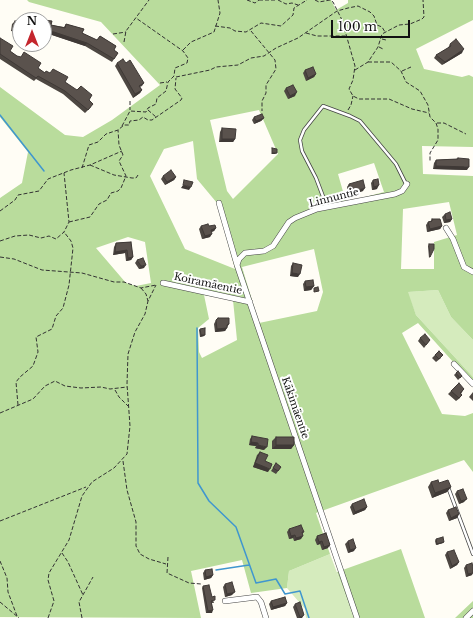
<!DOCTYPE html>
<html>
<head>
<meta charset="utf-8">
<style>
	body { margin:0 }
	#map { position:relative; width:473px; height:618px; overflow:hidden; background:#fffdf5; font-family:"Libre Baskerville",serif }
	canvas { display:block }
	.north { position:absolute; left:12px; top:12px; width:40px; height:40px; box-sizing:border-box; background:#fff; border:1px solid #a0a0a0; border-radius:50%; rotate:0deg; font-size:11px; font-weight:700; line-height:16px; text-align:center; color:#111 }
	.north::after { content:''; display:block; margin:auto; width:14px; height:18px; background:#c4262e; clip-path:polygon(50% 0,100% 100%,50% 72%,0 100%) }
	.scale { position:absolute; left:331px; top:20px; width:79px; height:18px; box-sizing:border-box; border:2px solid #111; border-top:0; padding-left:5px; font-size:12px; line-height:14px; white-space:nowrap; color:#111; -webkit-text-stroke:3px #fff; paint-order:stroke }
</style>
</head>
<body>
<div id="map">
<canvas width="473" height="618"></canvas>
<div class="north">N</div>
<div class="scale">100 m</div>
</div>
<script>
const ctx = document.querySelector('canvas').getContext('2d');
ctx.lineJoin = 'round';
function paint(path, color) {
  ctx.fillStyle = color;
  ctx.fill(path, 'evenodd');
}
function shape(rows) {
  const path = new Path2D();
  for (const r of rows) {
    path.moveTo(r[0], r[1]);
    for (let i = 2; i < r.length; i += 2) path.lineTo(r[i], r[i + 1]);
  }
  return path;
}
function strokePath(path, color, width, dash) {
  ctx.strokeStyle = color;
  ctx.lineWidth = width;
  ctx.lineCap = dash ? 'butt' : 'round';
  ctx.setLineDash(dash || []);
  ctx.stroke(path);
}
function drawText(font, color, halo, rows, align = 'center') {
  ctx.font = font + ' "Libre Baskerville",serif';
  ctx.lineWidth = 4;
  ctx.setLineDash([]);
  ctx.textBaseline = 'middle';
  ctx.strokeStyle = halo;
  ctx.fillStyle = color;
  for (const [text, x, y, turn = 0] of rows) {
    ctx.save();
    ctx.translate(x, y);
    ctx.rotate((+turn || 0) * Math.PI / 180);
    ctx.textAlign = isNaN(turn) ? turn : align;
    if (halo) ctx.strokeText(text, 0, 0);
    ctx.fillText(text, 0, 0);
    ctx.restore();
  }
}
paint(shape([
	[438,290,451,317,473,340,473,377,416,315,407,292],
	[330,554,354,618,306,618,305,609,287,588,289,571]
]), '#d5ebbd');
paint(shape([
	[27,0,331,0,336,10,348,3,348,0,473,0,473,20,416,49,424,69,462,77,469,75,473,77,473,147,422,146,423,174,473,176,473,340,451,317,438,290,408,292,416,315,473,377,473,384,418,323,402,333,442,414,465,416,473,413,473,472,464,460,316,513,330,554,289,571,287,588,251,593,242,560,191,571,201,618,0,617,0,198,22,183,28,152,0,117,0,87,65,135,83,137,112,120,160,85,101,22,29,2],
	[259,110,278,154,233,199,227,191,210,120],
	[193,141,197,179,217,203,235,269,185,249,150,176,164,149],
	[374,163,384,192,346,202,338,174],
	[449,202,457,235,434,242,434,269,401,269,403,209],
	[128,237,145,242,151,283,136,286,126,283,96,248],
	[314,249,323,292,317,311,259,323,242,267],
	[204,295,233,300,237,340,202,358,199,352,198,328,209,319],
	[401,549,425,618,354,618,337,572],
	[473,601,473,618,455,618]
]), '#b9dc9c');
strokePath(shape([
	[0,115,44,171],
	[197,328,198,483,209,501,236,527,256,583,276,579,285,594,300,591,309,618],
	[216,570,249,565]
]), '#3f96cf', 1.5);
const service = shape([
	[327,207,316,178,302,151,300,140,304,130,323,106,350,116,360,121,396,164,406,184],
	[448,487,473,554]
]);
const minor = shape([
	[219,203,237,265,357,618],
	[446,228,453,239,464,267,473,272],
	[237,265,239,259,245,253,264,251,273,246,289,222,295,218,317,209,395,194,402,191,407,184],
	[163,283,250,302],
	[454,364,473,384],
	[225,601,257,597,261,602,266,618],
	[466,618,473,611]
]);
strokePath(service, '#444', 4);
strokePath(minor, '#444', 6);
strokePath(shape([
	[247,0,255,3,259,0],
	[259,0,275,0],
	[278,0,286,4,292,3,298,5],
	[315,0,319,2,330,0,333,2,342,20,355,66,353,80,349,89,353,96,359,99,389,99,412,109,429,113],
	[215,26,230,28,235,31,246,32,261,23,281,26,293,15,294,8,307,0],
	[251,31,275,60,276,69,266,85,266,93,262,101,262,111],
	[306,33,317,36,347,36],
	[113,34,126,32],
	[382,39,386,40],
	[124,42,126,31,149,0],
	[379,47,383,49],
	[183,50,191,42,214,32,220,13,218,0],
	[368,62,391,62,401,71,406,82,420,91,428,105,430,117,436,123,438,129,438,140,430,153,430,161],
	[355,70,368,62,378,47,382,34,399,25,410,24,422,19,424,17,423,0],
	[402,71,411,67],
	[176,77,210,70,216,67,238,65,251,58,264,56,276,48,298,38,337,11,348,8,358,6,370,12,374,16,377,25,382,27,385,32],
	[160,83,167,82],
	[130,101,130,110],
	[148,110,156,117],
	[348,110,351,105,353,96],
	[437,123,444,123,466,134],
	[122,126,130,111,146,112,148,108,156,104,157,98,166,91,168,82,174,76,175,68,187,63,188,58,183,51,136,18],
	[90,165,114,175,132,178,136,178,138,175],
	[82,168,89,145,98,142,106,134,118,130,124,125,129,125,130,121,139,120,143,117,148,120,152,120,181,100,182,98,175,89,176,78],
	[0,211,15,200,18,195,39,191,48,179,71,170,90,165,122,151],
	[69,222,90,217,99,204,107,200,111,193,118,191,121,188,126,176,119,161,123,155,119,145,118,130],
	[0,241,15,236,29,235,41,238,49,236,56,239,64,232,69,222,64,173],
	[0,257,14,259,42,270,82,273,114,282,124,282,141,288,156,285],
	[141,288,146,294,148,301],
	[115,390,119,397,128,406],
	[18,405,16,382,20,377,33,366,38,352,36,337,52,329,56,316,63,308,69,285,73,248,71,241,64,232],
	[0,413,33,399,45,386,55,381,65,386,81,388,101,387,110,389,127,387],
	[123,461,127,490,136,522,136,546,140,554,149,559,166,564],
	[0,521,86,487],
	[62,553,68,562,83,595],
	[168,557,167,573,189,583,201,584],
	[0,561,7,578,8,592,17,616],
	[0,602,19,618],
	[48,618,54,601,48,580,49,573,69,540,82,496,92,482,114,468,127,454,130,426,127,384,128,354,135,332,145,314,148,301,156,285],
	[82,618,79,602,93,577]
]), '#333', 1, [4, 2]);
strokePath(service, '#fff', 2.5);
strokePath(minor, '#fff', 5);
paint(shape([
	[22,18,52,21,51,25,64,27,66,24,84,29,82,33,97,40,100,36,116,46,114,50,118,53,112,62,85,46,52,35,44,34,44,20,20,20],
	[15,21,20,22,20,21,20,32,11,31,12,24],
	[0,38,10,51,17,56,38,68,45,73,65,82,89,100,91,107,85,113,63,94,36,79,34,81,0,59],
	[450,44,462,53,442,65,434,58,436,55,448,48],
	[117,63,126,63,144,83,142,86,140,87,142,90,140,93,133,98,115,66],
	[305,70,316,74,314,77,306,81,303,73],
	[286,88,295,96,288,99,284,91],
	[254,117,264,118,261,121,254,124,252,120],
	[222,128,235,139,233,142,219,142,220,132],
	[458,158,467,170,433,169,434,163,436,160,456,159],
	[163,176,176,177,174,180,165,185,161,179],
	[373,180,377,189,372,190,371,183],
	[349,184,363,191,349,195,347,187],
	[445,214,452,219,450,222,444,223,442,217],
	[432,219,442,226,440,229,427,232,426,225,428,222,431,221],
	[201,226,216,228,214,231,211,232,210,237,202,239,199,229],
	[131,242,133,257,131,260,126,261,125,253,113,255,114,247,116,243],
	[429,244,430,257,429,258,428,246],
	[137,260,144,268,139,269,135,263],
	[293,263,298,277,290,276,291,266],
	[305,281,314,286,311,290,304,291,303,284],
	[216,320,229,324,225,331,215,332,214,324],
	[200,329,204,336,200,337,199,330],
	[420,338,430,340,424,348,418,341],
	[435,355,441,358,436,362,432,358],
	[456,373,461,377,458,380,454,375],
	[464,389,461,394,460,398,456,401,448,394,451,391],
	[473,392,473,401,469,397],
	[252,436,264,450,255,448,256,446,249,445,250,439],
	[276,437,294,445,291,449,272,449,272,441],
	[260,452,265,461,268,472,253,467,257,455],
	[276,463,281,467,276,474,271,471],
	[431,482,439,483,451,487,447,492,432,498,428,487],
	[457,491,464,502,459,504,455,494],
	[352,504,367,507,365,510,353,515,350,507],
	[448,510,459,514,457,518,449,521,446,513],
	[289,529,304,532,302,534,301,539,294,541,293,538,289,539,287,532],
	[326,533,328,548,322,550,320,544,317,545,315,540,317,536],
	[436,539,444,542,443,543,436,545,435,541],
	[348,541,354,551,348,553,345,544],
	[447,552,459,562,457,565,450,569,445,555],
	[466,565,472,575,466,577,464,568],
	[205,570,213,575,211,578,204,580,203,573],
	[225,584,232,595,225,597,223,587],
	[203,586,212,597,214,603,212,603,212,613,206,613,202,588],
	[271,601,287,603,285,606,271,610,269,604],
	[295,604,302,618,297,618,293,607]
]), '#4d4742');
paint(shape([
	[14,28,20,29,20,32,11,31],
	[44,31,54,32,87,43,85,46,52,35,44,34],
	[464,49,462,53,442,65,445,62],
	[316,74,314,77,306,81,308,78],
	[142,90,140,93,133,98,135,94],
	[297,92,295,96,288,99,290,96],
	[264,118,261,121,254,124,256,121],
	[222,139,235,139,233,142,219,142],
	[272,153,277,153,275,154,271,154],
	[436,166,469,167,467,170,433,169],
	[176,177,174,180,165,185,167,182],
	[183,185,191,187,189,190,181,188],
	[379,185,377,189,372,190,374,187],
	[365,188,363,191,349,195,351,192],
	[452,219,450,222,444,223,446,220],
	[442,226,440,229,427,232,430,229],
	[216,228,214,231,209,233,211,230],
	[212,234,210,237,202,239,205,236],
	[127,250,125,253,113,255,115,252],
	[133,257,131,260,126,261,128,258],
	[146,265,144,268,139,269,141,266],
	[292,273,300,274,298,277,290,276],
	[314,286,311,290,304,291,306,287],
	[227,328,225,331,215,332,217,329],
	[201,335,205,335,204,336,200,337],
	[251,442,258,443,256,446,249,445],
	[258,445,267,447,264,450,255,448],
	[276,445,294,445,291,449,272,449],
	[255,463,270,469,268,472,253,467],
	[451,487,447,492,432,498,435,493],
	[467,499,464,502,459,504,461,501],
	[367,507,365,510,353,515,355,512],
	[459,514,457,518,449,521,451,518],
	[295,535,293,538,289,539,291,536],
	[303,536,301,539,294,541,296,538],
	[322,541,320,544,317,545,319,542],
	[444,542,443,543,436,545,437,544],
	[330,545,328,548,322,550,324,547],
	[356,548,354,551,348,553,350,550],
	[459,562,457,565,450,569,452,566],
	[473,573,472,575,466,577,468,574],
	[213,575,211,578,204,580,206,577],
	[235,592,232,595,225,597,227,594],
	[287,603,285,606,271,610,273,607],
	[213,610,212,613,206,613,208,611],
	[304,615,302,618,299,618,300,617]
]), '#3f3936');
const building = shape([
	[22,18,52,21,51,25,65,28,66,24,84,29,82,33,97,40,100,36,116,46,114,50,118,53,114,59,87,43,54,32,44,31,44,20,22,20,22,18],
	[15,21,20,22,20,29,14,28,15,21],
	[0,38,13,46,10,51,17,56,21,57,24,52,41,63,38,68,45,73,46,71,50,73,53,69,68,77,65,82,77,90,81,86,92,95,89,100,93,104,88,110,65,91,38,76,36,78,0,54,0,38],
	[456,39,464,49,445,62,436,55,451,46,450,44,456,39],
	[123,59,126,63,130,60,144,83,139,86,142,90,135,94,117,63,123,59],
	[313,67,316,74,308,78,305,70,313,67],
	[293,85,297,92,290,96,286,88,293,85],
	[262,114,264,118,256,121,254,117,262,114],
	[222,128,236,129,235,139,222,139,222,128],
	[272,148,277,149,277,153,272,153,272,148],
	[458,158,469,159,469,167,436,166,436,160,458,159,458,158],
	[171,170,176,177,167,182,163,176,171,170],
	[378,179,379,185,374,187,373,180,378,179],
	[184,180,193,182,191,187,183,185,184,180],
	[363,180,365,188,351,192,349,184,363,180],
	[450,212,452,219,446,220,445,214,450,212],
	[432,219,440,219,442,226,430,229,428,222,432,221,432,219],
	[208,224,209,226,215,225,216,228,211,230,212,234,205,236,201,226,208,224],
	[131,242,133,257,128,258,127,250,115,252,116,243,131,242],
	[429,244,434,244,434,249,430,257,429,244],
	[143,258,146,265,141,266,137,260,143,258],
	[293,263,302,265,300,274,292,273,293,263],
	[313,280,314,286,306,287,305,281,313,280],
	[318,287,319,291,314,292,314,288,318,287],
	[218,318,229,318,229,324,227,325,227,328,217,329,216,320,218,318],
	[205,328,205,335,201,335,200,329,205,328],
	[425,334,430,340,426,345,420,338,425,334],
	[439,351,443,355,439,359,435,355,439,351],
	[458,371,462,376,460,378,456,373,458,371],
	[459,383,464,389,460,393,462,395,459,398,451,391,459,383],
	[252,436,268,439,267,447,258,445,258,443,251,442,252,436],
	[276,437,294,437,294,445,276,445,276,437],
	[260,452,268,455,265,461,272,464,270,469,255,463,260,452],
	[276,463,281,467,278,471,273,468,276,463],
	[438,480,439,483,448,480,451,487,435,493,431,482,438,480],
	[463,489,467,499,461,501,457,491,463,489],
	[364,499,367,507,355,512,352,504,364,499],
	[456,507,459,514,451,518,448,510,456,507],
	[301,525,304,532,302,532,303,536,296,538,295,535,291,536,289,529,301,525],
	[326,533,330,545,324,547,322,541,319,542,317,536,326,533],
	[443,537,444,542,437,544,436,539,443,537],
	[353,539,356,548,350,550,348,541,353,539],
	[454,550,459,562,452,566,447,552,454,550],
	[472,563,473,567,473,573,468,574,466,565,472,563],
	[212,569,213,575,206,577,205,570,212,569],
	[232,582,235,592,227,594,225,584,232,582],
	[209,585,212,597,215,596,215,600,211,601,213,610,208,611,203,586,209,585],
	[285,597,287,603,273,607,271,601,285,597],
	[300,602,304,615,300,617,295,604,300,602]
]);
paint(building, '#5a524d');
strokePath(building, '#3f3936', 1);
drawText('10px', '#111', '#fff', [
	["Linnuntie",334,198,-14],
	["Koiramäentie",208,284,12],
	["Käkimäentie",295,408,71]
]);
</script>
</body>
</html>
